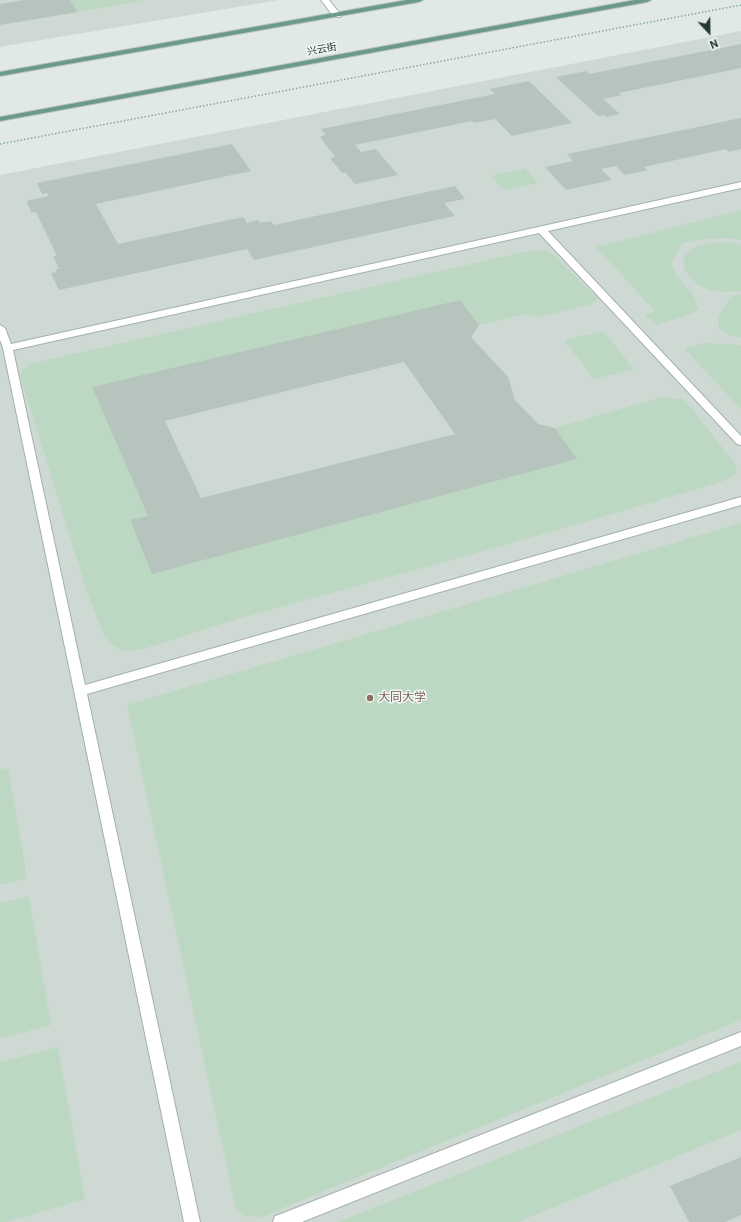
<!DOCTYPE html>
<html>
<head>
<meta charset="utf-8">
<style>
	body { margin:0 }
	#map { position:relative; width:741px; height:1222px; overflow:hidden; background:#e1e9e5; font-family:Roboto,sans-serif }
	canvas { display:block }
	.north { position:absolute; left:689px; top:12px; width:40px; height:40px; -webkit-text-stroke:3px #f0f6f3; paint-order:stroke; rotate:158deg; font-size:11px; font-weight:700; line-height:16px; text-align:center; color:#233831 }
	.north::after { content:''; display:block; margin:auto; width:14px; height:18px; background:#233831; clip-path:polygon(50% 0,100% 100%,50% 72%,0 100%) }
</style>
</head>
<body>
<div id="map">
<canvas width="741" height="1222"></canvas>
<div class="north">N</div>
</div>
<script>
const ctx = document.querySelector('canvas').getContext('2d');
ctx.lineJoin = 'round';
function paint(path, color) {
  ctx.fillStyle = color;
  ctx.fill(path, 'evenodd');
}
function shape(rows) {
  const path = new Path2D();
  for (const r of rows) {
    path.moveTo(r[0], r[1]);
    for (let i = 2; i < r.length; i += 2) path.lineTo(r[i], r[i + 1]);
  }
  return path;
}
function strokePath(path, color, width, dash) {
  ctx.strokeStyle = color;
  ctx.lineWidth = width;
  ctx.lineCap = dash ? 'butt' : 'round';
  ctx.setLineDash(dash || []);
  ctx.stroke(path);
}
function drawText(font, color, halo, rows, align = 'center') {
  ctx.font = font + ' Roboto,"Noto Sans SC",sans-serif';
  ctx.lineWidth = 3;
  ctx.setLineDash([]);
  ctx.textBaseline = 'middle';
  ctx.strokeStyle = halo;
  ctx.fillStyle = color;
  for (const [text, x, y, turn = 0] of rows) {
    ctx.save();
    ctx.translate(x, y);
    ctx.rotate((+turn || 0) * Math.PI / 180);
    ctx.textAlign = isNaN(turn) ? turn : align;
    if (halo) ctx.strokeText(text, 0, 0);
    ctx.fillText(text, 0, 0);
    ctx.restore();
  }
}
paint(shape([
	[0,0,279,0,0,47],
	[741,31,741,1222,0,1222,0,175]
]), '#cfd9d4');
paint(shape([
	[70,0,144,0,78,12],
	[525,168,538,183,504,190,491,176],
	[741,210,741,240,730,238,703,239,682,243,671,264,676,275,695,298,699,309,691,314,656,325,645,315,655,311,596,247],
	[730,242,741,245,741,291,721,292,709,290,698,285,685,271,683,262,685,255,696,247,711,243],
	[545,250,553,254,598,299,592,304,540,317,525,314,479,325,460,301,92,387,148,516,130,521,152,573,577,459,555,428,662,397,685,400,736,465,737,473,734,476,718,483,502,546,241,618,140,650,123,651,112,645,104,636,87,592,20,375,22,371,30,364,47,360,524,252],
	[735,295,741,295,741,337,731,336,724,332,719,328,718,322,718,316,730,298],
	[603,331,634,369,594,379,564,340],
	[706,343,741,345,741,409,684,348],
	[741,523,741,1020,261,1217,244,1216,236,1209,127,705],
	[8,768,27,878,0,885,0,770],
	[29,896,51,1025,0,1039,0,903],
	[58,1047,85,1199,6,1222,0,1222,0,1062],
	[741,1062,741,1130,518,1222,338,1222]
]), '#bcd8c2');
paint(shape([
	[24,0,70,0,78,12,0,25,0,4],
	[741,44,741,68,619,93,622,95,603,99,620,114,606,117,605,115,598,116,556,77,586,71,589,74],
	[529,81,572,123,512,136,495,119,474,123,472,121,355,145,361,152,376,149,398,175,355,184,345,172,342,173,330,158,335,157,320,137,326,135,321,129,495,94,490,89],
	[741,118,741,149,729,152,726,149,644,167,648,170,625,175,616,166,601,169,612,180,566,190,545,167,573,161,567,154],
	[232,144,251,171,96,204,118,244,243,217,247,223,258,220,260,223,271,221,274,225,455,186,465,199,444,203,455,216,254,260,247,249,59,290,51,273,57,272,55,269,59,269,53,256,57,256,36,212,32,213,26,201,49,196,47,193,42,194,37,183],
	[460,300,479,325,471,337,508,377,515,400,538,424,555,428,577,459,152,574,130,520,148,516,92,387],
	[404,362,455,434,201,498,165,421],
	[741,1157,741,1215,725,1222,689,1222,670,1186]
]), '#b6c4be');
const service = shape([
	[321,0,329,0,341,15,340,17,334,17,321,0],
	[741,182,741,188,548,231,741,436,741,445,737,444,539,233,13,350,85,685,741,497,741,505,87,694,200,1222,184,1222,3,348,0,340,0,325,5,328,11,344,741,182],
	[741,1032,741,1046,302,1222,273,1222,275,1216,281,1214,741,1032]
]);
const primary = shape([
	[407,0,423,0,419,2,0,76,0,72,407,0],
	[635,0,651,0,647,2,0,121,0,117,635,0]
]);
strokePath(service, '#a4b0ab', 2);
strokePath(primary, '#bdc3c1', 2);
strokePath(shape([
	[0,144,741,5]
]), '#85a99c', 1.5, [1.5, 2]);
paint(service, '#fff');
paint(primary, '#6a9a8b');
for (const [x, y, r, color] of [
	[370,698,4,"#8d6e63"]
]) {
  const dot = new Path2D();
  dot.arc(x, y, r, 0, 2 * Math.PI);
  ctx.fillStyle = color;
  ctx.fill(dot);
  strokePath(dot, '#f0f6f3', 1.5);
}
drawText('10px', '#233831', '#f0f6f3', [
	["兴云街",322,50,-10]
]);
drawText('12px', '#785e54', '#f0f6f3', [
	["大同大学",378,698]
], 'left');
</script>
</body>
</html>
